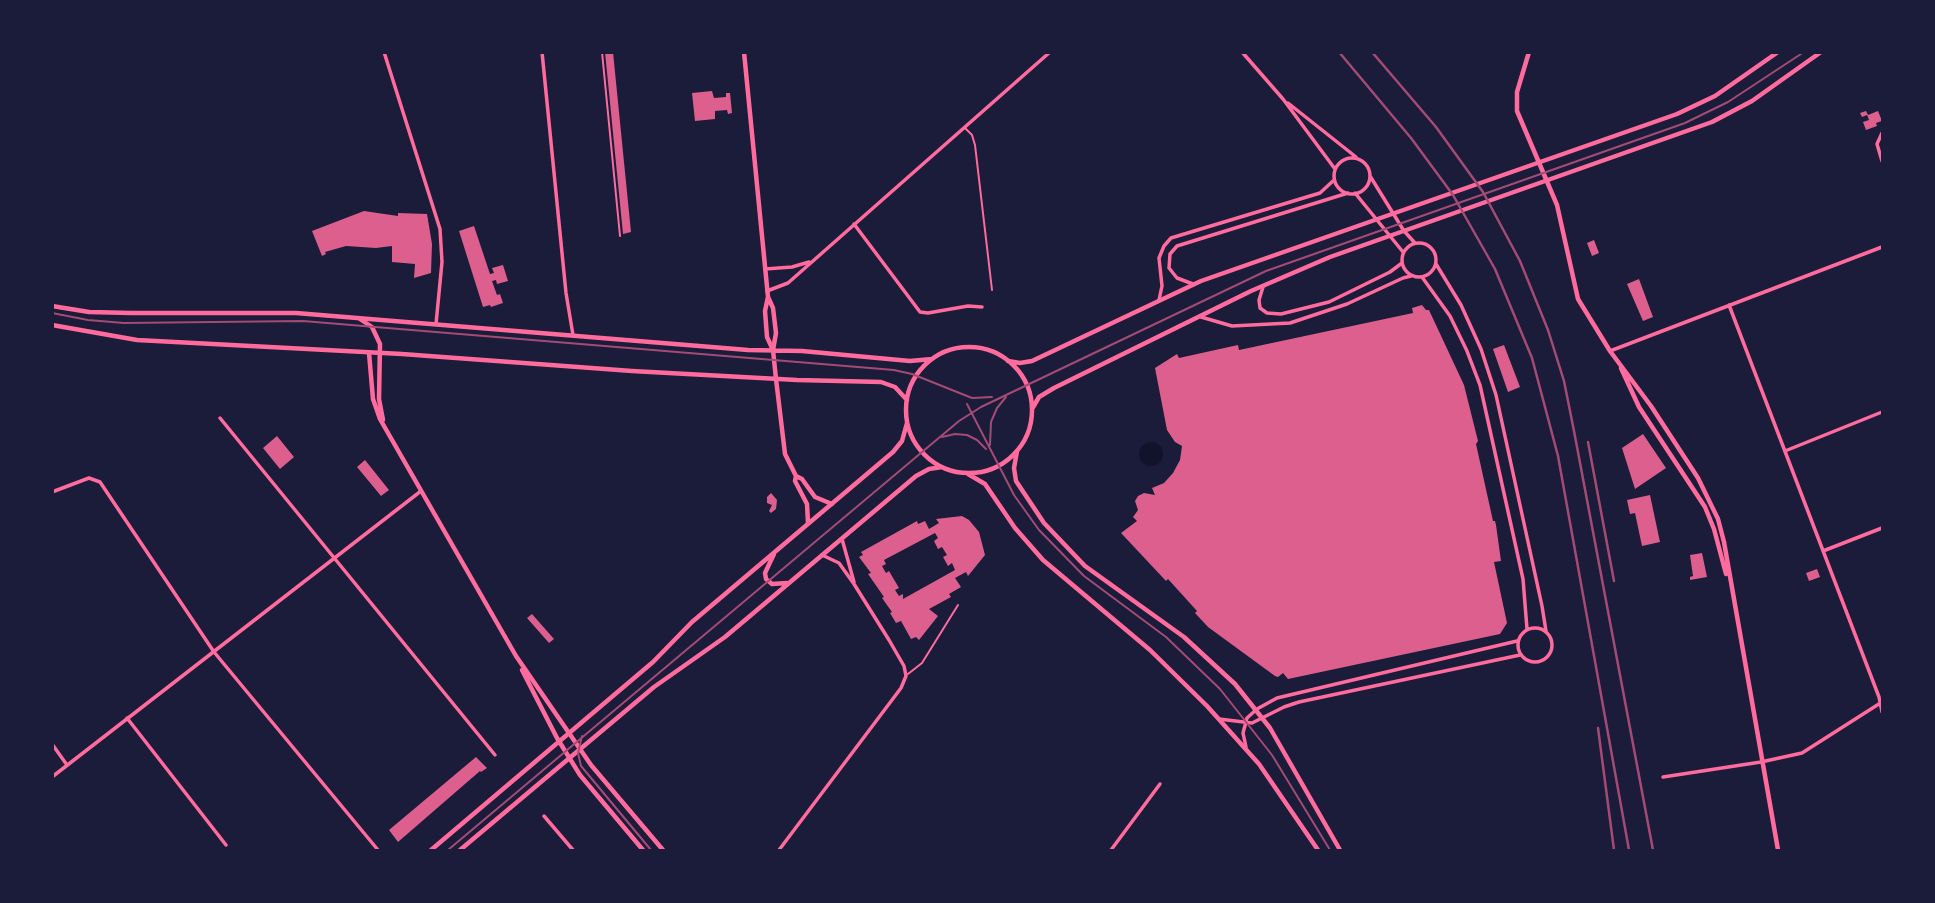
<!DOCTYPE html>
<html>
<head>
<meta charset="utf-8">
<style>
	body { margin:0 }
	#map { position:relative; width:1935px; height:903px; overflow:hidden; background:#1b1b3a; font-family:"Titillium Web",sans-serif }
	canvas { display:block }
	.frame { position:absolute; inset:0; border:54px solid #1b1b3a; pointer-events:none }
</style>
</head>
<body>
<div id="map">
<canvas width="1935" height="903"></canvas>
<div class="frame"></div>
</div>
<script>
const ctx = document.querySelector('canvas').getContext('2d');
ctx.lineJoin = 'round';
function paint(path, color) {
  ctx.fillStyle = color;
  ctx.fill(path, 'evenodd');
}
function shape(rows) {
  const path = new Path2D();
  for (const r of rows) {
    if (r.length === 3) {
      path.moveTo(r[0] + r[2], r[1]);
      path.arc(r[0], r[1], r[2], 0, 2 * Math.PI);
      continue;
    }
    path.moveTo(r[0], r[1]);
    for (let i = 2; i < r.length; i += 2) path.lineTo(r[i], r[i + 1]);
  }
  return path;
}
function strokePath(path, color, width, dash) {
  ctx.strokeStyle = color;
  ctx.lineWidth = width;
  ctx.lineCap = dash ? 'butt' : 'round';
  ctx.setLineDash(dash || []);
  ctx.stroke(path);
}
paint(shape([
	[1151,454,12]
]), '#12122b');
paint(shape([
	[605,52,613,52,631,232,623,234],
	[712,91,714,98,726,97,726,93,730,93,732,113,728,114,727,110,715,111,715,119,695,121,692,93],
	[1866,111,1868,115,1878,111,1882,121,1876,123,1877,126,1866,130,1863,122,1869,120,1867,115,1862,117,1860,113],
	[364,211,398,216,398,213,427,214,432,244,431,273,414,278,415,264,392,262,392,246,376,248,346,246,325,252,326,254,322,256,312,231],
	[474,226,490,274,494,273,492,268,503,265,508,281,497,284,496,280,492,281,497,295,500,294,503,303,491,307,490,305,483,307,459,231],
	[1594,240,1599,253,1592,256,1587,243],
	[1639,279,1653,317,1643,321,1627,284],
	[1422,305,1426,310,1429,310,1464,385,1478,441,1476,444,1493,521,1495,521,1496,525,1501,561,1494,562,1507,623,1500,634,1288,679,1283,673,1278,677,1275,676,1208,627,1195,613,1197,611,1168,579,1166,581,1121,533,1137,521,1133,517,1138,510,1135,501,1138,496,1144,493,1155,495,1152,488,1164,483,1173,473,1180,460,1182,446,1175,442,1167,430,1155,368,1177,354,1179,358,1238,345,1239,350,1413,313,1412,308],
	[1504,345,1520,387,1508,392,1493,349],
	[1643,434,1666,468,1635,489,1622,448],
	[277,436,294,457,280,469,263,448],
	[365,460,389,490,381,496,357,467],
	[771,493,777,500,776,509,771,513,769,511,772,505,767,503,767,497],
	[1650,495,1660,542,1642,546,1635,513,1630,514,1627,500],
	[962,516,969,520,979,532,985,555,968,576,966,572,955,578,961,587,949,594,951,597,929,609,938,616,919,640,916,637,911,639,901,621,896,623,890,613,892,612,882,598,884,597,868,574,871,573,859,557,863,555,861,552,917,521,918,524,925,521,929,529,939,523,936,519],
	[935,533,938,538,934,541,938,549,942,547,947,555,943,557,948,566,952,563,955,570,903,599,903,594,899,596,895,590,899,588,889,571,886,573,882,566,886,564,884,560],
	[1702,553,1707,577,1690,580,1690,577,1693,576,1690,555],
	[1817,569,1820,577,1809,581,1806,573],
	[532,614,554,639,549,643,527,618],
	[476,757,487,768,481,772,480,771,398,842,389,830]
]), '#dd5f8e');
strokePath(shape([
	[602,52,620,236]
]), '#ff6b9d', 2);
strokePath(shape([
	[965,128,972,135,975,145,992,290],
	[908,674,922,663,958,605]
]), '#ff6b9d', 2);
strokePath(shape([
	[384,52,440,229,442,262,436,324],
	[542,52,566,293,573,335],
	[1242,52,1283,99,1335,169],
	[1288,103,1356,157],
	[1882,133,1877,144,1882,161],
	[1352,176,18],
	[1370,176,1404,231,1415,243],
	[1355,193,1403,252],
	[854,224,920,312,928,313,968,306,982,307],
	[1419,260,17],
	[1436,264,1461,305,1481,349,1496,395,1542,606,1546,631],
	[765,269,792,267,809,262],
	[1422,277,1450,316,1467,351,1480,385,1523,579,1527,629],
	[1193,284,1177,278,1169,268,1170,254,1177,246,1348,193],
	[1263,287,1259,300,1260,308,1267,313,1281,314,1329,302,1390,272,1402,263],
	[767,291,788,283,1050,52],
	[1159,300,1162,286,1159,258,1164,246,1171,238,1320,193,1334,180],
	[1729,305,1879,697,1882,712],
	[1201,317,1232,326,1290,323,1347,304,1403,278,1411,276],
	[1610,351,1882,247],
	[220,418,495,755],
	[1785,451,1882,412],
	[52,492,89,478,100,482,214,652,378,850],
	[842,539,854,582],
	[1823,551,1882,528],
	[1535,645,17],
	[127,718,226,845],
	[1219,719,1252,723,1284,707,1299,702,1520,655],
	[52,744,67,765],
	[1246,747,1243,733,1247,718,1257,709,1277,698,1517,641],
	[52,777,421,491],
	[1663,777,1761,762,1802,753,1882,702],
	[544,816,573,850],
	[779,850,901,688,906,676,904,666,889,640,854,584,839,563,822,555],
	[1111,850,1160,784]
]), '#ff6b9d', 3.5);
strokePath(shape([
	[1529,52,1517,92,1517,111,1557,205,1578,299,1610,351,1651,406,1698,478,1718,519,1724,542,1778,850],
	[360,319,372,327,380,344,379,399,383,420],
	[369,353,373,399,380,419,516,656,591,765,663,850],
	[1621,368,1639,407,1705,507,1714,529,1726,574],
	[776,379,785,454,796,476,795,481,807,504,808,523],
	[796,476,802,479,815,497,832,504],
	[522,670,557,738,580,775,643,850]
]), '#ff6b9d', 4.5);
strokePath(shape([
	[744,52,768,297,765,311,767,337,773,350],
	[768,297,773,308,776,333,773,350,776,379],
	[52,306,89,312,131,313,296,313,748,350,802,351,910,361,932,359],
	[52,325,137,340,402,354,632,371,797,380,881,382,895,387,907,400],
	[969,410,63],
	[1008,361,1020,363,1032,361,1201,281,1677,114,1715,96,1778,52],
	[1032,409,1039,397,1054,388,1251,291,1330,257,1712,122,1752,101,1821,52],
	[1017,451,1014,468,1016,481,1044,523,1085,566,1184,637,1235,684,1270,728,1340,850],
	[968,474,985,484,1015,528,1043,560,1150,650,1207,706,1259,764,1318,850],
	[774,554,765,573,766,579,772,584,787,583],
	[431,850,653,662,692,622,893,452,902,441,907,423],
	[460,850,654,687,725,637,916,476,929,469,942,467]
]), '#ff6b9d', 4.5);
strokePath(shape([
	[52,313,88,320,124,323,303,321,894,370,912,374,972,398,992,397],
	[967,404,1014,495,1039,530,1084,576,1166,637,1220,689,1272,755,1330,850],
	[942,437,955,434,967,435,977,440,986,449],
	[990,445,991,422,997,408,1006,397],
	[582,736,578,753,581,766,651,850],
	[448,850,959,421,981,407,1266,271,1685,123,1728,102,1804,52]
]), '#a44b75', 2);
strokePath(shape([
	[1339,52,1411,138,1453,195,1495,269,1532,358,1558,456,1629,850],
	[1372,52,1436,127,1483,192,1520,261,1548,330,1564,381,1574,431,1653,850],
	[1588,442,1614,581],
	[1598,728,1614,850]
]), '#a44b75', 2.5);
</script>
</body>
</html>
